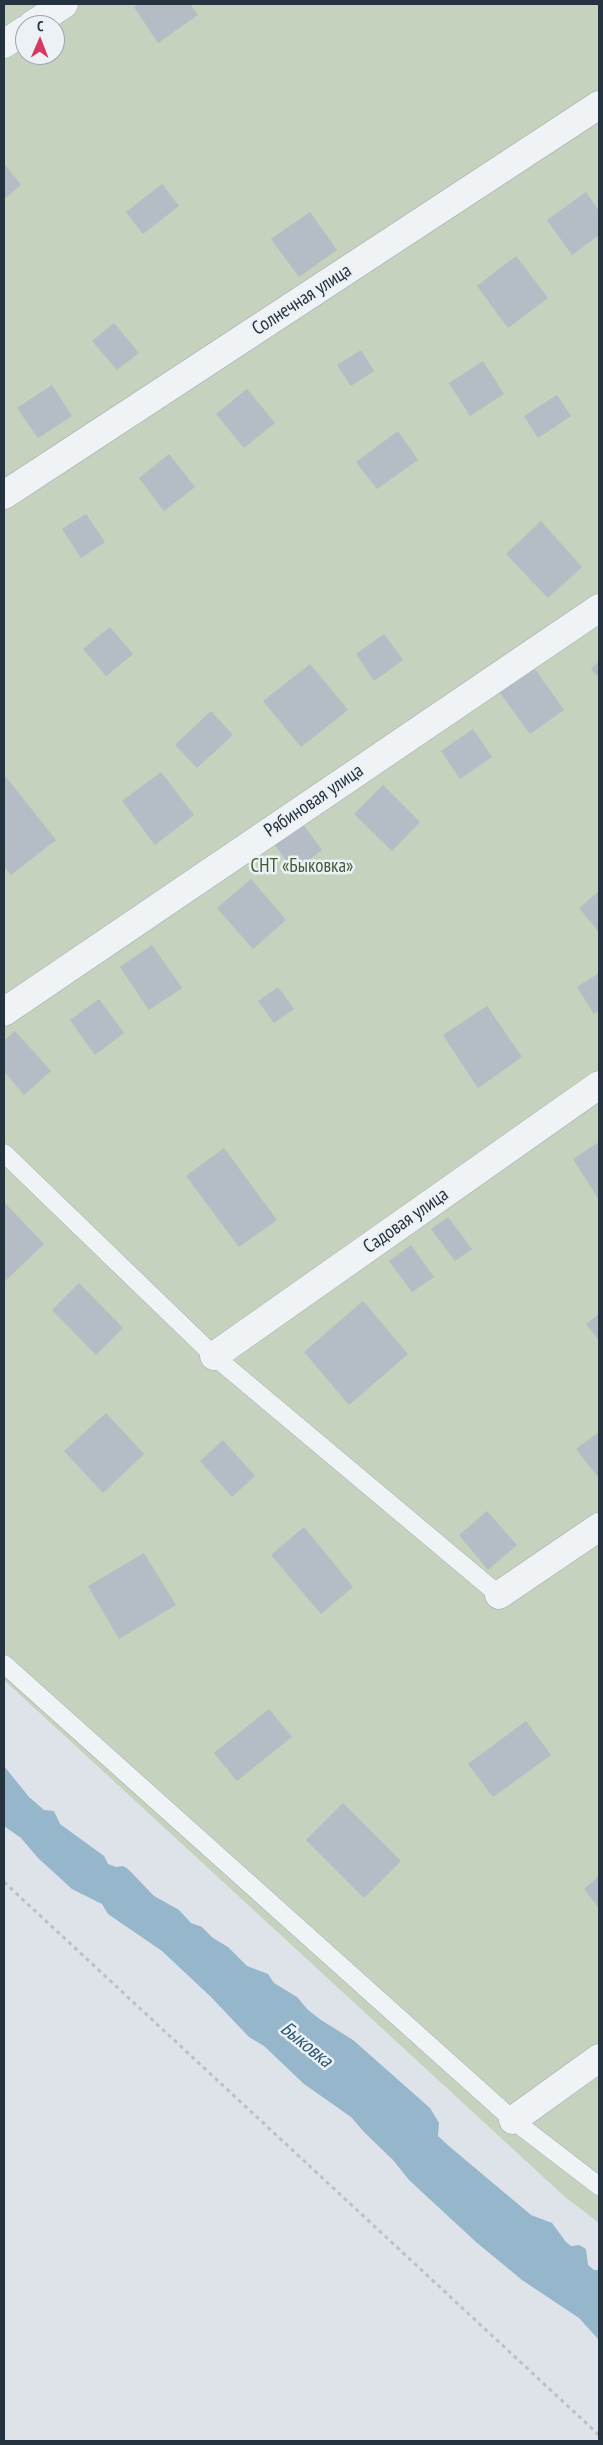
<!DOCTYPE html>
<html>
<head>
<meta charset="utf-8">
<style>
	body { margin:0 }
	#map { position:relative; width:603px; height:2445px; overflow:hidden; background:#dde3e8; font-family:"PT Sans Narrow",sans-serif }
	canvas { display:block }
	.frame { position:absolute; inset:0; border:5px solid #25323f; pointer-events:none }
	.north { position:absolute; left:15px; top:15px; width:50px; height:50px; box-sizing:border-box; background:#ecf1f5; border:1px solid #9ca5ac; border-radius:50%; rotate:1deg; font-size:14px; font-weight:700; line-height:20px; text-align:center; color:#25323f }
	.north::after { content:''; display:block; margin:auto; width:18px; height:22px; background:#d63964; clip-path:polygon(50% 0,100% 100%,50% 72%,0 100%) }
</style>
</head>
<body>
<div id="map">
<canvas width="603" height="2445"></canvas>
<div class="frame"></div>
<div class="north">С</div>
</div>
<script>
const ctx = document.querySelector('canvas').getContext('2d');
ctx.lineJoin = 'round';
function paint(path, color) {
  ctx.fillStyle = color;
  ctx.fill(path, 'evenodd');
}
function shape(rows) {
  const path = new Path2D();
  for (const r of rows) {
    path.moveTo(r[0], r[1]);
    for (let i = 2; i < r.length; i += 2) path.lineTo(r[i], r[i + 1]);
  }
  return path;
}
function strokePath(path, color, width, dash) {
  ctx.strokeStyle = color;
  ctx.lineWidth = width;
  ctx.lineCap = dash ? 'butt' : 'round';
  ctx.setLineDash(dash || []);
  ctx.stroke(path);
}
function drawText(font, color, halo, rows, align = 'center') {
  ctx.font = font + ' "PT Sans Narrow",sans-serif';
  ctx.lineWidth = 5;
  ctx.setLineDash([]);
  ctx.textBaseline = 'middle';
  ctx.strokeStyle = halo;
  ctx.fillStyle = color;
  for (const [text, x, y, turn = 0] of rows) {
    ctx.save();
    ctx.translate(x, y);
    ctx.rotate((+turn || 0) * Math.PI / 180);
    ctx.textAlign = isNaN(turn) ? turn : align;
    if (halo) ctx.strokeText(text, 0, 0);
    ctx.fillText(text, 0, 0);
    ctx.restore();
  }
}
paint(shape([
	[4,4,599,4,599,2223,564,2196,4,1680],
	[25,25,55,25,55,55,25,55]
]), '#c5d2bd');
paint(shape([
	[4,1766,29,1797,44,1810,54,1811,60,1824,104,1856,108,1864,116,1867,123,1866,128,1869,154,1896,179,1910,191,1923,202,1927,213,1938,228,1947,247,1966,268,1974,274,1983,297,1997,308,2010,321,2020,353,2040,430,2108,439,2123,438,2136,450,2147,531,2215,552,2223,566,2242,571,2246,579,2245,586,2249,588,2265,594,2270,599,2270,599,2340,579,2318,522,2280,476,2242,409,2180,393,2160,364,2132,351,2117,304,2084,264,2046,249,2037,211,1997,162,1951,108,1914,102,1904,72,1889,38,1858,21,1838,4,1826]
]), '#95b6cb');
paint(shape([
	[139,4,190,4,198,15,158,43,134,7],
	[4,164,21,185,4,199],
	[162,184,179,206,143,234,126,212],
	[586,192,599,211,599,235,572,255,547,220],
	[310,212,337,250,299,277,271,239],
	[516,256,548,298,508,328,477,286],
	[114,323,139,353,117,370,92,341],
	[361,350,374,371,351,386,337,365],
	[483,361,504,394,470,416,449,383],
	[52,385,72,416,38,438,17,408],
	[247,389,275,423,244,448,216,414],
	[557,395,571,416,538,438,524,416],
	[398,431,418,460,377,489,356,462],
	[169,454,195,487,164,511,139,478],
	[86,514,105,542,81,558,62,529],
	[541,521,582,567,548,598,506,554],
	[110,627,133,654,106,676,83,649],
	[384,634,403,660,374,681,356,654],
	[529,661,564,710,530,734,495,686],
	[599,661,599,678,591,669],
	[310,664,348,710,301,747,263,701],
	[211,711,233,735,197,768,175,745],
	[473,729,492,757,460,779,441,751],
	[161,772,194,815,155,845,122,801],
	[6,777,56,840,11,875,4,866,4,778],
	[383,785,420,822,392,851,354,814],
	[299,819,322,850,294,871,271,840],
	[251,879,286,920,253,949,217,908],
	[599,891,599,932,579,908],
	[152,945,182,988,149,1010,120,967],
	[599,973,599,1010,594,1014,577,987],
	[278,987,294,1009,274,1023,258,1001],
	[99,999,124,1033,95,1055,70,1020],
	[487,1006,522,1057,478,1088,443,1035],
	[15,1031,51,1071,24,1095,4,1071,4,1041],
	[599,1142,599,1200,573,1159],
	[224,1148,277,1220,239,1247,186,1176],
	[4,1202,44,1244,4,1282],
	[448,1217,472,1249,455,1261,431,1229],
	[411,1245,434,1277,412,1292,389,1261],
	[79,1283,123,1328,96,1355,52,1310],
	[363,1301,408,1354,349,1405,304,1352],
	[599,1314,599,1340,586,1324],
	[106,1413,144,1454,103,1493,64,1451],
	[599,1432,599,1476,598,1477,576,1449],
	[223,1440,255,1476,232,1497,200,1461],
	[487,1511,517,1545,488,1570,459,1535],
	[304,1527,353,1587,321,1614,271,1555],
	[144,1553,176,1605,119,1639,88,1586],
	[269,1709,292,1737,237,1781,214,1753],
	[526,1721,551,1755,493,1797,468,1764],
	[343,1803,401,1861,364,1898,306,1840],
	[599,1876,599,1908,584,1889]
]), '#b4bcc5');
const lane = shape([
	[4,1153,214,1356,499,1595],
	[4,1664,513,2120,599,2186]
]);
const street = shape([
	[32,25,64,4],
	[4,44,25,30],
	[4,495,599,105],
	[4,1012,599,608],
	[214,1356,599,1085],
	[499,1595,599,1527],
	[513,2120,599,2058]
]);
strokePath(lane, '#a2aab2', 19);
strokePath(street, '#a2aab2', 29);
strokePath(shape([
	[4,1882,599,2435]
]), '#bbc1c6', 3, [4, 4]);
strokePath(lane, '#f0f3f6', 18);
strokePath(street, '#f0f3f6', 28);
drawText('19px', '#25323f', '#ecf1f5', [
	["Солнечная улица",302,300,-33],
	["Рябиновая улица",314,801,-34],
	["Садовая улица",406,1221,-35]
]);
drawText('19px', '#3f5c32', '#ecf1f5', [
	["СНТ «Быковка»",302,867]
]);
drawText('italic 20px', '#2d5775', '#ecf1f5', [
	["Быковка",306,2045,39]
]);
</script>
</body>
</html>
